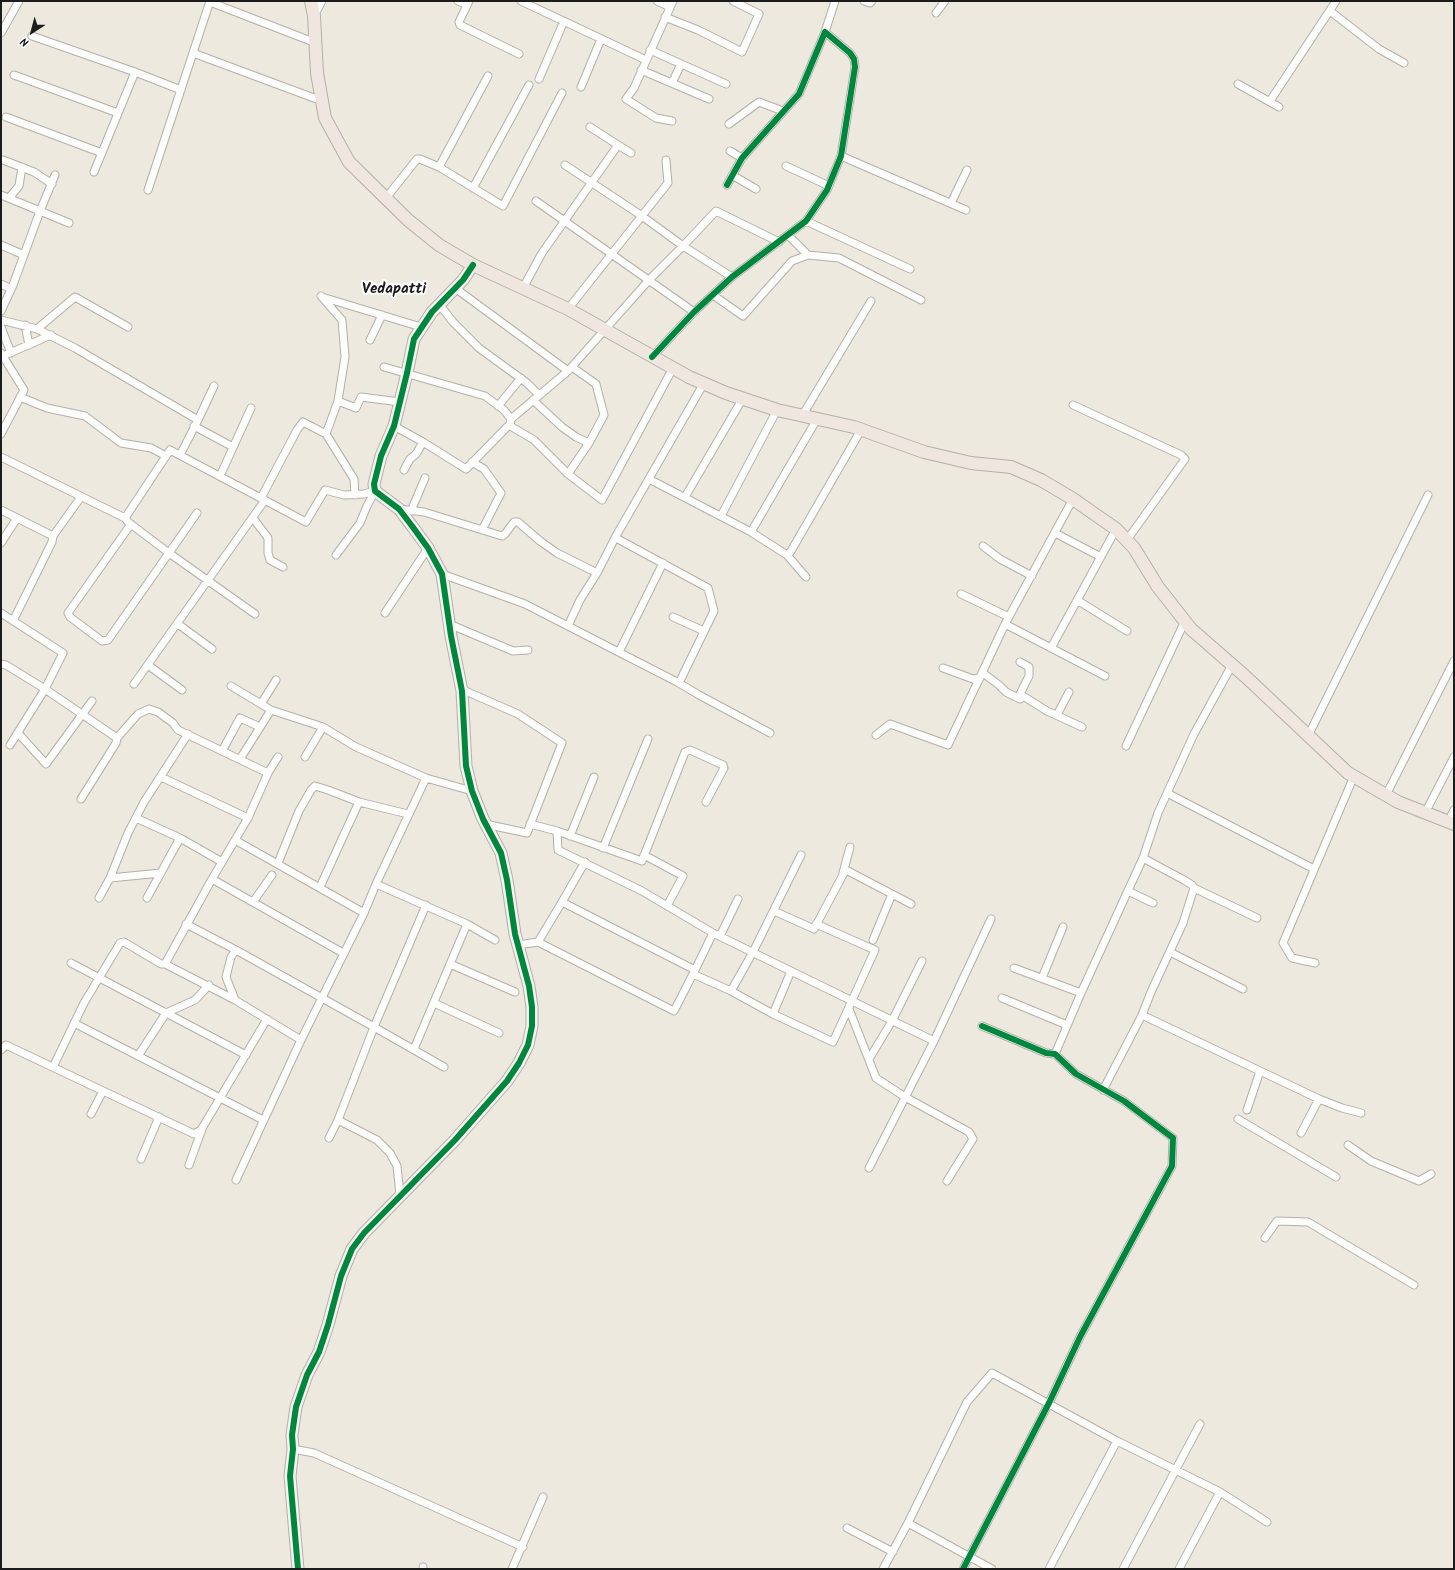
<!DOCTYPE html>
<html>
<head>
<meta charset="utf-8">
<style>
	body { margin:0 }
	#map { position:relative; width:1455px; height:1570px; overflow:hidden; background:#eee9de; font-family:Kalam,sans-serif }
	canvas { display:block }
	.frame { position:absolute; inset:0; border:2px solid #1c1c1c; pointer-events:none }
	.north { position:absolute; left:12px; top:12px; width:40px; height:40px; -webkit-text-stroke:3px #fff; paint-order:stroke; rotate:216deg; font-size:11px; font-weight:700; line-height:16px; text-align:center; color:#1c1c1c }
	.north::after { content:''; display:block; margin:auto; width:14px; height:18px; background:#1c1c1c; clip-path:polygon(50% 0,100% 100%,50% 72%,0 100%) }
</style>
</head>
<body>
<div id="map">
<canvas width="1455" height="1570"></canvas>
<div class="frame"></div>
<div class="north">N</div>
</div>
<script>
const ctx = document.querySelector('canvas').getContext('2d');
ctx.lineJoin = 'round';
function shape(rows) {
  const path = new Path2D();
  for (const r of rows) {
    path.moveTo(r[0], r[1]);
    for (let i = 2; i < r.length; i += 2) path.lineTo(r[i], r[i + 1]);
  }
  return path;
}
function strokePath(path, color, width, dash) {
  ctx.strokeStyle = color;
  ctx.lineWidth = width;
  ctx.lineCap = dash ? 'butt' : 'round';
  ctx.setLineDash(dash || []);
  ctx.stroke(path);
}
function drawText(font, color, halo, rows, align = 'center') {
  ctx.font = font + ' Kalam,sans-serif';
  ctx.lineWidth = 4;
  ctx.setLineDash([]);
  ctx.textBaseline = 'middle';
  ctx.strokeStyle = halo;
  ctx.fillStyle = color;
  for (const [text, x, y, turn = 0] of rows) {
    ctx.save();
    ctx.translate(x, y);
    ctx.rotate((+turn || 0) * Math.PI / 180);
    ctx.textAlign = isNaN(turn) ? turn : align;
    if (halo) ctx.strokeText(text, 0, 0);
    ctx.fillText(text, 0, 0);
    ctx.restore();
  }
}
const street = shape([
	[458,1,467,5],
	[469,1,459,22,460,25,519,54],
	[521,1,646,60],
	[657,1,670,7],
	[864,1,870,3,872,1],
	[210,2,316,43],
	[1330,11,1379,49,1404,63],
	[936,13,945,1],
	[314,16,322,1],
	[665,17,698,30,742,52,759,14,733,1],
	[825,32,835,1],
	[1,33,19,1],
	[32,36,135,72,181,90],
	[650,50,726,84],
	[193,53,322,101],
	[641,70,709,99],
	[14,75,118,113],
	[539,79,564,21],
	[672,83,681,64],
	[1238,84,1279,107],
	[581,87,601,39],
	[1270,101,1336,1],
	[6,117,102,153],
	[672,121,656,118,626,99,634,88,673,1],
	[729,124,759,102,783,111],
	[618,145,631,153],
	[730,151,742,158],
	[841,156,966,210],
	[3,160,34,172,52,184],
	[565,165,642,216,683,246,732,277],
	[786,166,829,186],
	[439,167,488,76],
	[94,172,135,72],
	[732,175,756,189],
	[473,188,529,85],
	[148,190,210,1],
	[1,195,69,223],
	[9,198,19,186,22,167],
	[386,198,417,159,420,159,439,167,503,206,562,93],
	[536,201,694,312],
	[951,203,967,170],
	[806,221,910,269],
	[788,235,808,255],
	[1,245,24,255],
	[1,284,11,289],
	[455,288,568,371],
	[523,288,542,253,618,145,590,127],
	[713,295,743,316,792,261,808,255,839,258,921,300],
	[321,296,342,320,345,357,338,401,326,434,354,479,355,495],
	[322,297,421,327],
	[439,304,453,322,479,348,527,383,539,395],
	[568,309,668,183,666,160],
	[1,311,13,285,40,211,55,175],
	[1,320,37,329,75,348,198,420,180,455],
	[25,325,29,345],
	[1,327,11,353],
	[37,329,75,297,128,327],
	[370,340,382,315],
	[1,353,24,390,1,434],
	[3,356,51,335],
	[652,357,694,312,732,277,806,221,827,190,841,156,855,67,854,59,850,53,825,32,799,94,742,158,727,185],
	[384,367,485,396,504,410,511,419,510,424,512,427,534,440,568,474,602,500,673,368],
	[20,397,47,408,85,416,121,443,151,448,166,456],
	[533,400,562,427,576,437,589,443],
	[338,401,356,408,361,397,400,402],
	[1073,405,1181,455,1185,459,1127,540],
	[498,406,521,378],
	[802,416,871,301],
	[511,419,568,371,649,280,683,246,716,211,779,242],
	[198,420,214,386],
	[194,426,233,447],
	[394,426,423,442,466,469,510,424],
	[1,457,125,518,128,522,169,553,255,614],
	[472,462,484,469,501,493,482,530],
	[404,470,410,459,416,454,423,442],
	[568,474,589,443,604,415,596,384,572,367],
	[220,476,251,408],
	[649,479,751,532,787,555,791,551,861,430],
	[685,497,743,398],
	[261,498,297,430,303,422,326,434],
	[399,509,424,512,502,536,505,534,514,522,518,522,540,541,557,553,597,573],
	[1,510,53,536,52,542,13,621],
	[411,511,425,478],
	[721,516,777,410],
	[125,518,170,450,306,522,325,490,344,495,364,494,375,491],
	[253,518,268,538,268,553,270,560,283,567],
	[131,524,68,613,70,617,102,641,108,640,197,513],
	[751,532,817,419],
	[1055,533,1101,557],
	[53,536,81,497],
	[616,538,708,588,714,611,679,683],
	[1,543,17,518],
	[983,546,1000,559,1032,576],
	[336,555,360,523,367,506,375,491],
	[787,555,806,577],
	[442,574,525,604,679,683,699,695,770,733],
	[961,594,1009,617],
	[1077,600,1127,631],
	[1,613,63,653,45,689,10,745],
	[385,613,428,548],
	[673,617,704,631],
	[178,624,212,649],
	[449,624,513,651,528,650],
	[1005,624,1105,676],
	[568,626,580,600,597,573,616,536,704,383],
	[1051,648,1116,529],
	[619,652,663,563],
	[1,664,6,665,45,689,117,738],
	[148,665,182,690],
	[943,668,973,679,980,678],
	[983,673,999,685,1006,692,1020,699,1023,696,1047,711,1082,727],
	[134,684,265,500],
	[231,686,271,710,323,727,356,747,426,778,472,791],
	[461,689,518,714,562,743,527,833,485,824],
	[1018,698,1029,676,1029,667,1020,662],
	[261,704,276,680],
	[1057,715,1069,692],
	[18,733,46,764,92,701],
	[876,735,890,724,948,745,1005,624,1073,499],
	[1308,736,1428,495],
	[1126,746,1185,621],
	[222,751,240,718,260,727],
	[305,757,323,727],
	[240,759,271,710],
	[268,773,278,757],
	[161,777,248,818],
	[1167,793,1314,869],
	[1386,795,1454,661],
	[81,799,116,743,117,738,138,714,149,709,158,712,173,723,178,730,268,773,248,818,235,840],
	[1425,813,1454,757],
	[136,818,180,838,222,862],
	[1448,822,1454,810],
	[530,824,557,831,642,861,685,752,690,750,723,765,724,768,706,802],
	[557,831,558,850,642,891,713,933,934,1041,869,1168],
	[570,836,594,777],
	[603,848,648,739],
	[644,855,683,876,667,906],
	[278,863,299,811,311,790,315,786,328,790,359,802,408,814],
	[843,873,850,847],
	[110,878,161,873],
	[376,884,467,924,495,940],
	[320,887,359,802],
	[1194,888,1257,918],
	[1128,891,1153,903],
	[99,898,110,878,128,833,144,802,188,734],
	[147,898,180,838],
	[253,902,272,875],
	[562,902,585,862],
	[426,905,374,1027,444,1067],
	[774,911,814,929,845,871,848,871,911,904],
	[186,924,236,950,374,1027,338,1120],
	[720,936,738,899],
	[873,940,892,894],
	[518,945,538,942],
	[236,950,231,957,226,977,235,1000,301,1040],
	[1170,952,1243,989],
	[343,953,212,879,235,840,364,913],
	[71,963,246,1055],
	[1315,963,1292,958,1283,943,1354,776],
	[165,964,235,1000],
	[450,964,515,992],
	[1014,968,1081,993,1055,1054],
	[695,970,562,902,538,942,674,1011,695,970,713,933],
	[693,974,731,991,773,1014,833,1042,875,950,816,924],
	[1042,978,1063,927],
	[731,991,753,952,801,855],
	[1081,993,1143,858,1158,813,1194,734,1232,665],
	[1002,998,1067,1025],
	[434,1003,499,1033],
	[849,1009,876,1078,905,1097,969,1132,973,1139,947,1181],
	[773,1014,791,971],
	[1142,1015,1319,1099,1342,1108,1361,1113],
	[74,1023,263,1120],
	[934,1041,991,919],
	[414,1049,467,924],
	[1,1050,6,1045,194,1134,201,1130,267,1019],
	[138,1056,166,1013,195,1000,209,985],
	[869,1059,892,1021,922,961],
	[53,1067,84,1003,120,943,124,942,161,964,165,964,212,879],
	[1103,1090,1142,1015,1151,992,1183,923,1194,888,1192,885,1184,880,1143,858],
	[1247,1110,1260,1071],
	[91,1114,103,1091],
	[1238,1119,1336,1177],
	[1301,1133,1319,1099],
	[329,1138,338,1120,377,1140,390,1153,397,1166,400,1195],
	[1348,1145,1371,1161,1419,1181,1431,1174],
	[141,1159,159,1117],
	[189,1165,202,1129],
	[236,1180,301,1040,364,913,376,884,426,778],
	[1265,1238,1277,1221,1308,1222,1414,1285],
	[293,1449,314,1453,523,1547],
	[908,1523,992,1569],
	[847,1528,893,1552],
	[423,1569,423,1567],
	[512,1569,543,1497],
	[883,1569,908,1523,967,1402,992,1373,1117,1441,1220,1492,1267,1522],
	[963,1569,1049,1403,1080,1337,1172,1166,1173,1138,1124,1101,1076,1074,1055,1054,1046,1053,982,1026],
	[1049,1569,1117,1441],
	[1123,1569,1200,1424],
	[1179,1569,1220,1492]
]);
const secondary = shape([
	[298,1569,290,1476,293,1449,292,1435,296,1407,307,1375,319,1352,328,1325,341,1276,352,1249,364,1233,455,1140,507,1081,519,1063,528,1045,532,1026,532,1007,529,986,515,934,507,880,501,853,483,819,472,791,466,766,462,691,451,636,442,574,428,548,412,526,399,509,375,491,374,484,381,456,394,426,407,373,414,339,432,312,463,280,473,265]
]);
const primary = shape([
	[311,1,314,16,317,73,325,118,349,162,408,220,439,245,473,265,568,309,689,377,726,393,777,410,854,427,924,452,971,463,1011,467,1041,480,1073,499,1116,529,1134,548,1158,587,1191,629,1246,677,1348,773,1398,802,1454,824]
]);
strokePath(street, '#b3b0aa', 9);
strokePath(secondary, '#b3b0aa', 13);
strokePath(primary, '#b3b0aa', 14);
strokePath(street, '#fcfcfa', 7);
strokePath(secondary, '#f6f3f0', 11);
strokePath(primary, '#efe6df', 12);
strokePath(shape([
	[652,357,694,312,732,277,806,221,827,190,841,156,855,67,854,59,850,53,825,32,799,94,742,158,727,185],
	[298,1569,290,1476,293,1449,292,1435,296,1407,307,1375,319,1352,328,1325,341,1276,352,1249,364,1233,455,1140,507,1081,519,1063,528,1045,532,1026,532,1007,529,986,515,934,507,880,501,853,483,819,472,791,466,766,462,691,451,636,442,574,428,548,412,526,399,509,375,491,374,484,381,456,394,426,407,373,414,339,432,312,463,280,473,265],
	[963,1569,1049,1403,1080,1337,1172,1166,1173,1138,1124,1101,1076,1074,1055,1054,1046,1053,982,1026]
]), '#00873e', 6);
drawText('bold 15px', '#1c1c1c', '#fff', [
	["Vedapatti",394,290]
]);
</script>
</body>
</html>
